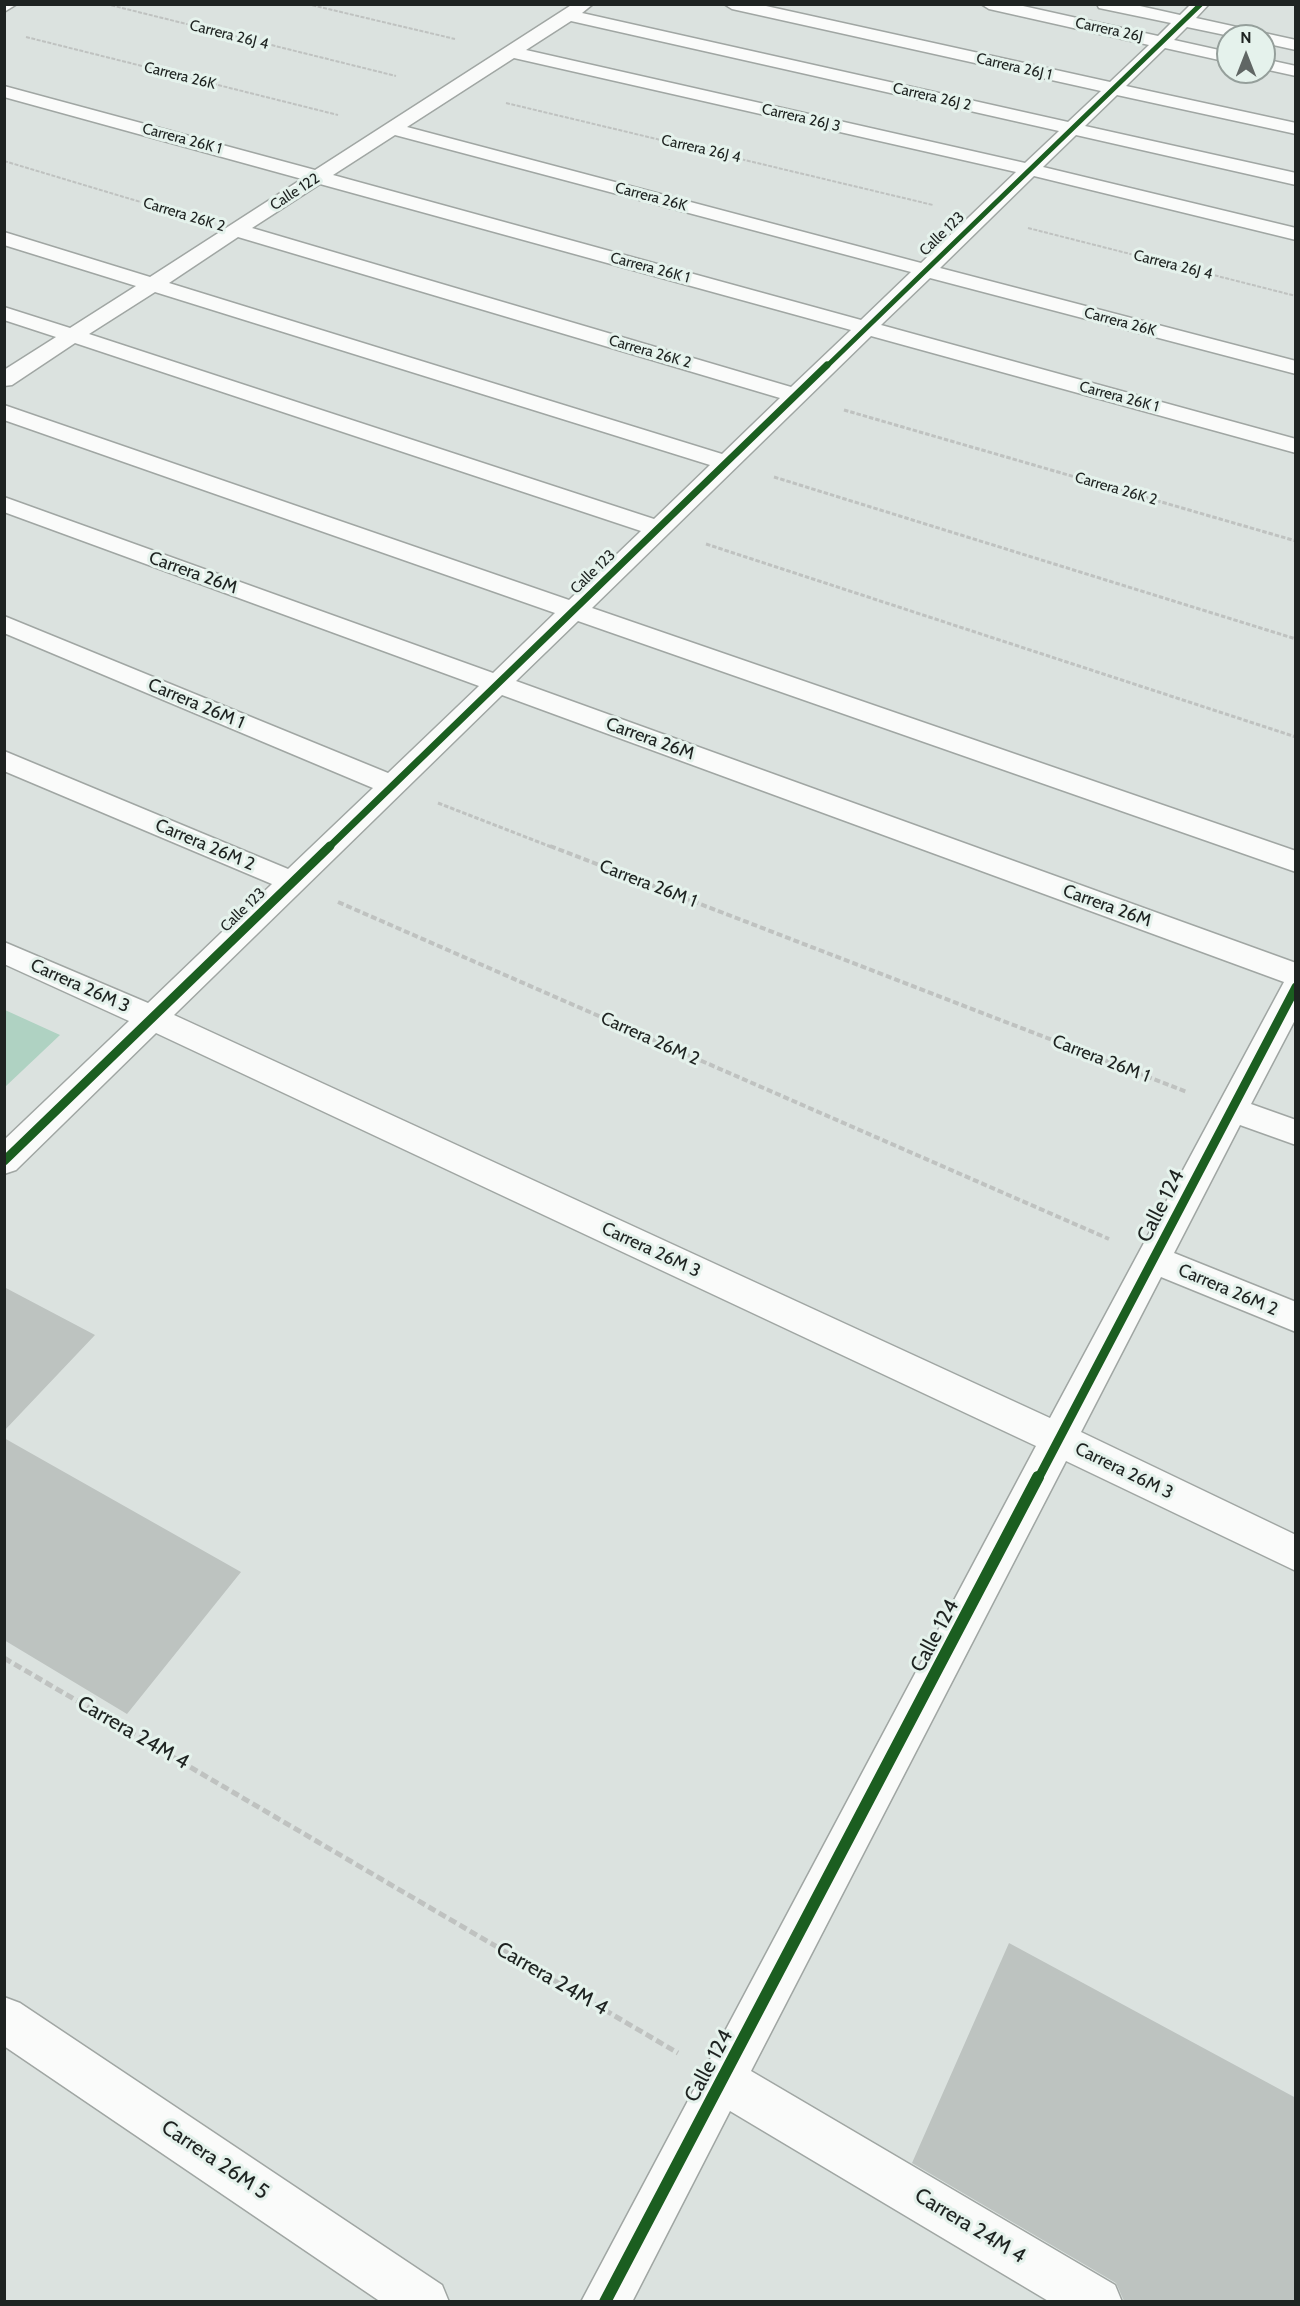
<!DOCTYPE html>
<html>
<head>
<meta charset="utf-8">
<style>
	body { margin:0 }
	#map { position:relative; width:1300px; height:2306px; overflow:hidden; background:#dbe2df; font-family:Cabin,sans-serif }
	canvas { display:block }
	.frame { position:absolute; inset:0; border:6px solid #1e2321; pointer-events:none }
	.north { position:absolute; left:1216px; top:24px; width:60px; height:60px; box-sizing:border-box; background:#e5f2ec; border:2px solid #959f9b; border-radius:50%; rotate:0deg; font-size:16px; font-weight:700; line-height:24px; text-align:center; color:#1e2321 }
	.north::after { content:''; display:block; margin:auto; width:21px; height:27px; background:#606664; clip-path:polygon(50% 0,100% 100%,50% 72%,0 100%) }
</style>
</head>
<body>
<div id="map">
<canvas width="1300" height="2306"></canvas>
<div class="frame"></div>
<div class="north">N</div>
</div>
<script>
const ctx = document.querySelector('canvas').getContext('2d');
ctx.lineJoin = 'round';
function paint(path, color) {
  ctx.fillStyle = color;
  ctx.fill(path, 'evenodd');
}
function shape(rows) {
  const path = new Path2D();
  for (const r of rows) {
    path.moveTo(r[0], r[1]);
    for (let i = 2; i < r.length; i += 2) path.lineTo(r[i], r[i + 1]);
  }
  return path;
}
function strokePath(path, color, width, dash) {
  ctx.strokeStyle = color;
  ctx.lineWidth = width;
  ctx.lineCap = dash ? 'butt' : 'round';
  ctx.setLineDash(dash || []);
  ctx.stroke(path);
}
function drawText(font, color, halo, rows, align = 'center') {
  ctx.font = font + ' Cabin,sans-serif';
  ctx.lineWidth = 6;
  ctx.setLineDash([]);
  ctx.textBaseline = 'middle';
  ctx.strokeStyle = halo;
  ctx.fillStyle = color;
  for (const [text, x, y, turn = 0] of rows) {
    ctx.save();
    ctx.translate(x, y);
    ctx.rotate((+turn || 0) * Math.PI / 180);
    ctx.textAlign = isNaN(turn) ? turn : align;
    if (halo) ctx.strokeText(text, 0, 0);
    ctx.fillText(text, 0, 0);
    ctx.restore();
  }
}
paint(shape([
	[5,1010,60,1035,5,1087]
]), '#afd2c2');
paint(shape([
	[4,1287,95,1335,4,1431],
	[4,1438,241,1572,127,1714,4,1640],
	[1009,1943,1296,2098,1296,2301,1124,2301,1116,2283,912,2163]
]), '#bdc3c0');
const minor = shape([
	[573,4,593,4,582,13,1068,122,1101,91,732,9,724,4,757,4,1110,82,1149,45,989,9,981,4,1014,4,1158,36,1171,23,1099,8,1097,4,1131,4,1180,15,1191,4,1209,4,1196,18,1296,40,1296,50,1264,43,1264,36,1230,36,1187,27,1174,40,1228,52,1228,62,1165,48,1126,86,1296,123,1296,134,1117,95,1085,126,1296,173,1296,185,1076,135,1043,167,1296,228,1296,240,1034,176,940,268,1296,361,1296,374,930,278,881,325,1296,439,1296,453,871,336,592,608,1296,851,1296,872,578,621,516,681,1296,963,1296,1018,1251,1104,1296,1120,1296,1145,1240,1125,1174,1253,1296,1302,1296,1332,1161,1277,1081,1432,1296,1535,1296,1571,1066,1461,751,2071,1115,2285,1122,2302,1050,2302,730,2111,632,2302,581,2302,1036,1446,156,1033,16,1170,4,1174,4,1140,129,1021,4,964,4,942,148,1003,272,884,4,771,4,751,288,869,373,788,4,633,4,616,388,773,479,686,4,512,4,497,493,673,555,613,4,420,4,405,569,600,641,531,75,343,12,385,4,386,4,370,56,337,4,320,4,307,70,328,136,286,4,245,4,232,150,277,302,179,4,97,4,86,315,170,573,4],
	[571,21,1059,131,1025,163,526,50,571,21],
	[514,58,1016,172,921,263,407,127,514,58],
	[395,135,911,272,861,320,333,175,395,135],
	[320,184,851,330,791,387,252,228,320,184],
	[238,237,780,398,722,454,169,283,238,237],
	[155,292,710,465,654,519,89,334,155,292],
	[502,695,1284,982,1050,1418,174,1015,502,695],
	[1264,59,1296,66,1296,76,1264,69,1264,59],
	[4,1997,20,2003,442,2285,449,2302,381,2302,4,2046,4,1997]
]);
const major = shape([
	[4,4,17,4,4,12,4,4]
]);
strokePath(minor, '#a0a6a3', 3);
strokePath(major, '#a0a6a3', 3);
strokePath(shape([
	[106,4,396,76],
	[307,4,455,39],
	[26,37,338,115],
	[506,103,933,205],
	[4,161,184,215],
	[1028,228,1296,296]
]), '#bfc2c0', 2, [4, 1.5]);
strokePath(shape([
	[844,410,1296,541],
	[774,477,1296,639],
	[706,544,1296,737],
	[438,803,554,848]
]), '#bfc2c0', 3, [4.5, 2]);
strokePath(shape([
	[550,846,1187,1092],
	[338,902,1109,1239]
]), '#bfc2c0', 4, [6, 3]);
strokePath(shape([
	[4,1658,678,2053]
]), '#bfc2c0', 5, [8, 4]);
paint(minor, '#fafbfa');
paint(major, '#fafbfa');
strokePath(shape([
	[826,367,1201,4]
]), '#1b5e20', 5);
strokePath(shape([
	[328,848,827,365]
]), '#1b5e20', 7);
strokePath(shape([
	[4,1161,330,846],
	[1038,1479,1296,987]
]), '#1b5e20', 9);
strokePath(shape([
	[605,2302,1038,1477]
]), '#1b5e20', 12);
drawText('15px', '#1e2321', '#e5f2ec', [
	["Carrera 26J",1109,30,12],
	["Carrera 26J 4",229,35,14],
	["Carrera 26J 1",1014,67,13],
	["Carrera 26K",180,76,14],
	["Carrera 26J 2",932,97,13],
	["Carrera 26J 3",801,118,13],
	["Carrera 26K 1",182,139,15],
	["Carrera 26J 4",701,149,13],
	["Calle 122",295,192,-33],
	["Carrera 26K",651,197,15],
	["Carrera 26K 2",184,215,17],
	["Calle 123",942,234,-44],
	["Carrera 26J 4",1173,265,14],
	["Carrera 26K 1",650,268,15],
	["Carrera 26K",1120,322,15],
	["Carrera 26K 2",650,352,16],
	["Carrera 26K 1",1119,397,15],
	["Carrera 26K 2",1116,489,16],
	["Calle 123",593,572,-44],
	["Calle 123",243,910,-44]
]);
drawText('18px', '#1e2321', '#e5f2ec', [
	["Carrera 26M",193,573,20],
	["Carrera 26M 1",196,704,23],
	["Carrera 26M",650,739,20],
	["Carrera 26M 2",205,845,23],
	["Carrera 26M 1",648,884,21],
	["Carrera 26M",1107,906,20],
	["Carrera 26M 3",80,986,24],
	["Carrera 26M 2",650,1039,24],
	["Carrera 26M 1",1101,1059,21],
	["Carrera 26M 3",651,1250,25],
	["Carrera 26M 2",1228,1290,23],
	["Carrera 26M 3",1124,1471,26]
]);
drawText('21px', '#1e2321', '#e5f2ec', [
	["Calle 124",1161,1206,-63],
	["Calle 124",935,1636,-62],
	["Carrera 24M 4",133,1733,30],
	["Carrera 24M 4",552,1979,30],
	["Calle 124",709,2066,-62],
	["Carrera 26M 5",215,2160,34],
	["Carrera 24M 4",970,2226,31]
]);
</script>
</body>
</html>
